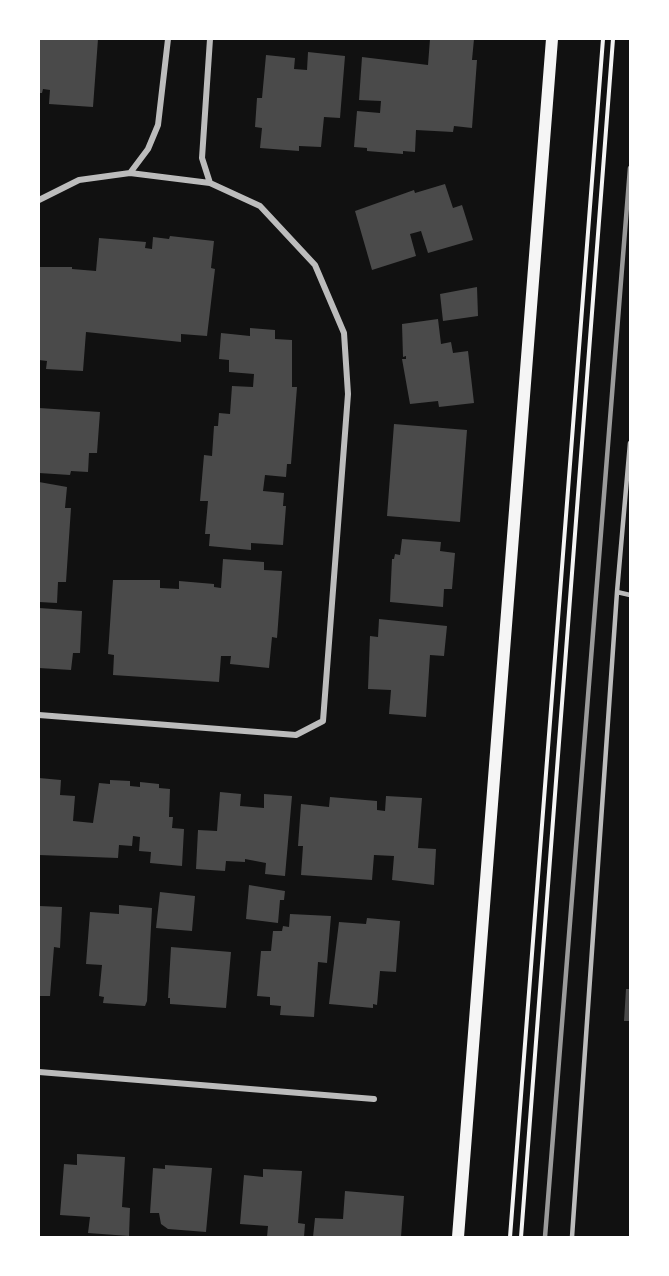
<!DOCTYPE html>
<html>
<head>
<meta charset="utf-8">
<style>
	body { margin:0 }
	#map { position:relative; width:669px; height:1276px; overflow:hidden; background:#111; font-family:"Roboto Condensed",sans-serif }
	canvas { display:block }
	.frame { position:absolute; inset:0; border:40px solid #fff; pointer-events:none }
</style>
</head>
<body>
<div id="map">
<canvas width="669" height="1276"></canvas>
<div class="frame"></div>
</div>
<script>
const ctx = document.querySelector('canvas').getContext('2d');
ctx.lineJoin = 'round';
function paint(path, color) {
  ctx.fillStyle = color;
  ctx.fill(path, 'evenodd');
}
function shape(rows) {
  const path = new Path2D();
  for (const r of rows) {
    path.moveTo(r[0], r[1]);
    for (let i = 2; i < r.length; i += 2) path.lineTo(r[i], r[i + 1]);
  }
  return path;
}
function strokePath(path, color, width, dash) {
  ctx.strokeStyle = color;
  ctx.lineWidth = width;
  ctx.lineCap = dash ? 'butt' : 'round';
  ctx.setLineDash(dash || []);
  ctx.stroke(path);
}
paint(shape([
	[39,39,98,39,93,107,49,104,50,90,43,89,42,93,39,93],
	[430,39,474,39,472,60,477,60,472,128,454,126,453,132,416,130,415,152,403,151,403,154,367,151,367,148,354,147,357,111,380,113,381,101,359,100,362,57,428,65],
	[308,52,345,56,340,118,324,117,321,147,299,146,299,151,260,148,262,128,255,127,257,98,262,98,266,55,295,58,294,69,307,70],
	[445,184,453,208,462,205,473,240,428,253,421,231,410,234,416,256,372,270,355,211,414,190,415,193],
	[170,236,214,241,211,268,215,269,207,336,181,334,181,342,86,332,83,371,46,369,47,361,39,360,39,267,72,267,72,269,96,271,99,238,146,242,145,248,152,249,153,237,169,239],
	[477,287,478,316,443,321,440,294],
	[438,319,441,344,451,342,453,353,468,351,474,403,439,407,438,401,410,404,402,359,406,359,406,356,403,357,402,324],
	[250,328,275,330,275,339,292,340,292,387,297,387,291,464,287,464,286,477,265,475,263,491,284,493,283,506,286,506,283,545,251,543,251,550,209,546,210,534,205,534,208,501,200,501,204,455,212,456,214,426,218,426,219,413,230,414,232,386,253,387,254,374,229,372,229,360,219,359,221,333,250,336],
	[39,408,100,412,97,453,89,453,88,472,71,471,70,475,39,473],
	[394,424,467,430,460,522,387,516],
	[39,482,67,487,65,508,71,508,66,582,58,582,57,603,39,602],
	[402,539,441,542,440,551,455,553,452,589,444,589,443,607,390,602,392,559,394,559,395,554,400,555],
	[223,559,264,562,264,570,282,571,277,638,272,637,269,668,230,664,231,656,221,656,219,682,113,675,114,655,108,654,113,580,160,580,160,588,179,589,179,581,214,584,214,587,221,588],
	[39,608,82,611,80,653,73,653,71,670,39,668],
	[379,619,447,626,444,656,430,655,426,717,389,714,391,690,368,689,370,636,378,637],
	[39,778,61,780,60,795,75,796,73,821,93,823,99,783,110,784,110,780,130,781,130,786,140,787,140,782,159,784,159,788,170,789,169,817,173,817,172,828,184,829,182,866,150,863,151,852,139,851,140,837,133,836,132,846,119,845,118,858,39,855],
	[220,792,241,794,240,806,264,808,264,794,292,796,285,876,265,874,266,863,245,859,245,862,226,861,225,871,196,869,198,830,217,831],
	[386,796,422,798,418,848,436,849,434,885,392,880,394,856,374,855,372,880,301,875,303,846,298,846,301,804,329,807,330,797,377,801,377,810,385,811],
	[249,885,285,891,284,900,280,900,278,923,246,919],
	[160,892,195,896,192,931,156,928],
	[119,905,152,908,147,1001,145,1006,103,1003,104,997,99,996,102,965,86,964,90,912,119,914],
	[39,906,62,907,60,948,54,947,50,996,39,996],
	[290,914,331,916,327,963,318,962,314,1017,280,1015,281,1006,270,1005,270,997,257,996,261,951,271,951,273,931,282,931,283,926,289,927],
	[367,918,400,921,396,972,380,971,377,1005,373,1004,373,1008,329,1004,339,922,366,924],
	[171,947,231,952,226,1008,170,1004,170,998,168,998],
	[626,989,630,989,630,1021,624,1021],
	[77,1154,125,1157,122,1207,130,1208,129,1236,88,1233,90,1217,60,1215,64,1164,77,1165],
	[165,1165,212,1168,206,1232,168,1229,161,1224,159,1213,150,1213,153,1168,165,1169],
	[263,1169,302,1171,298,1223,305,1224,304,1237,267,1237,268,1226,240,1224,244,1175,263,1177],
	[345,1191,404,1196,401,1237,313,1237,315,1218,343,1219]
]), '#4a4a4a');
strokePath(shape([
	[510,1237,603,39],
	[521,1237,613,39]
]), '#f5f5f5', 4);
strokePath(shape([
	[617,592,630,595],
	[572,1237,617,592,630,443]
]), '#bcbcbc', 4.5);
strokePath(shape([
	[210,39,202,158,210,183],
	[130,173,148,149,158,125,168,39],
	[39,200,79,180,130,173,210,183,260,206,315,265,344,333,348,394,323,721,296,735,39,715],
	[39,1072,374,1099]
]), '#bcbcbc', 6);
strokePath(shape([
	[458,1237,552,39]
]), '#f5f5f5', 12);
strokePath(shape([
	[545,1237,630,168]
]), '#9a9a9a', 4.5);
</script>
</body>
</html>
